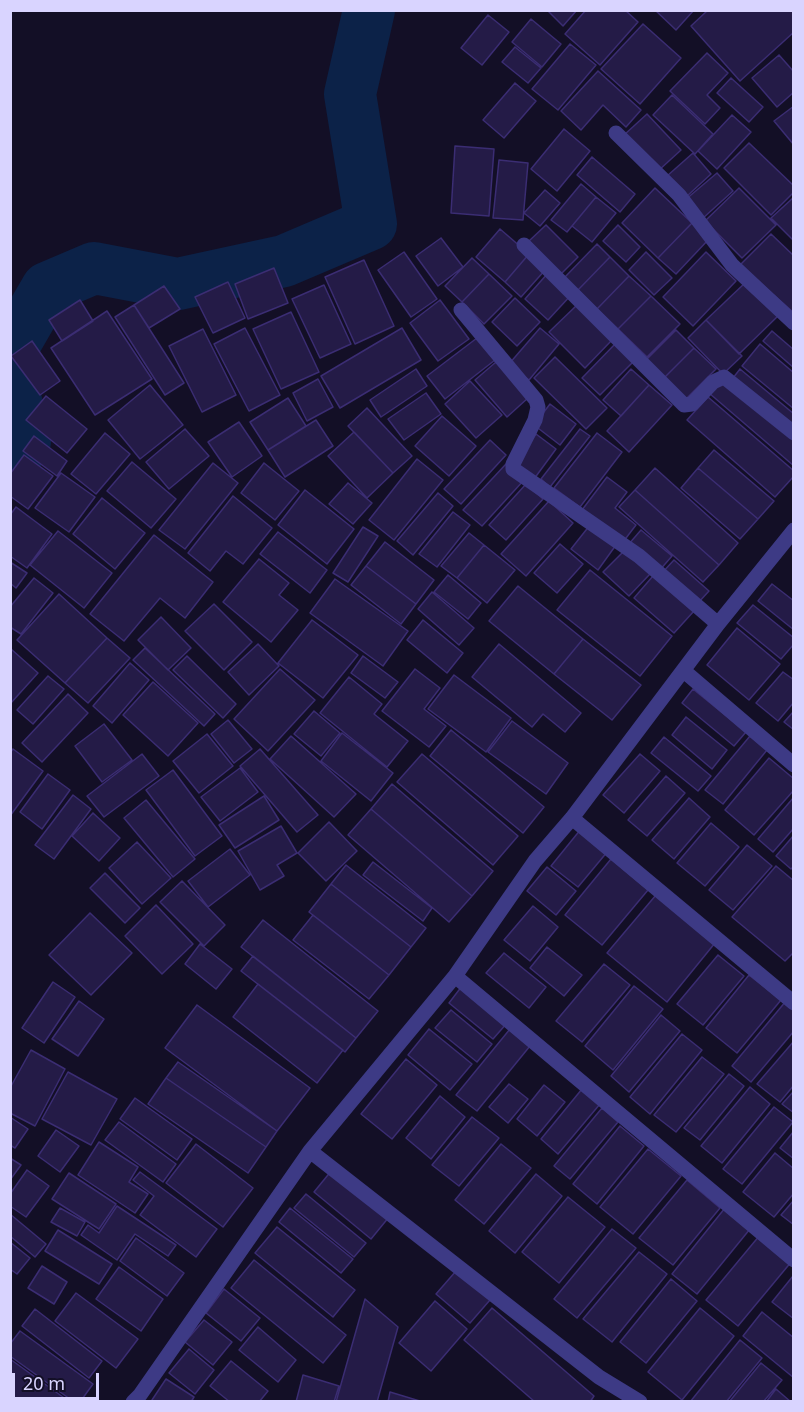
<!DOCTYPE html>
<html>
<head>
<meta charset="utf-8">
<style>
	body { margin:0 }
	#map { position:relative; width:804px; height:1412px; overflow:hidden; background:#130f26; font-family:"Noto Sans",sans-serif }
	canvas { display:block }
	.frame { position:absolute; inset:0; border:12px solid #d9d4ff; pointer-events:none }
	.scale { position:absolute; left:12px; top:1373px; width:87px; height:27px; box-sizing:border-box; border:3px solid #d9d4ff; border-top:0; padding-left:8px; font-size:18px; line-height:21px; white-space:nowrap; color:#d9d4ff; -webkit-text-stroke:4px #130f26; paint-order:stroke }
</style>
</head>
<body>
<div id="map">
<canvas width="804" height="1412"></canvas>
<div class="frame"></div>
<div class="scale">20 m</div>
</div>
<script>
const ctx = document.querySelector('canvas').getContext('2d');
ctx.lineJoin = 'round';
function shape(rows) {
  const path = new Path2D();
  for (const r of rows) {
    path.moveTo(r[0], r[1]);
    for (let i = 2; i < r.length; i += 2) path.lineTo(r[i], r[i + 1]);
  }
  return path;
}
function strokePath(path, color, width, dash) {
  ctx.strokeStyle = color;
  ctx.lineWidth = width;
  ctx.lineCap = dash ? 'butt' : 'round';
  ctx.setLineDash(dash || []);
  ctx.stroke(path);
}
function paint(path, color) {
  ctx.fillStyle = color;
  ctx.fill(path, 'evenodd');
}
strokePath(shape([
	[10,352,47,288,94,268,178,284,284,261,371,224,350,94,369,10],
	[10,374,25,441,10,467]
]), '#0c2248', 52);
const building = shape([
	[547,10,577,10,563,26,547,10],
	[586,10,625,10,638,22,600,65,565,34,586,10],
	[655,10,694,10,676,30,655,10],
	[708,10,794,10,794,32,740,81,691,26,708,10],
	[488,15,509,32,482,65,461,48,488,15],
	[531,19,561,44,542,67,512,42,531,19],
	[643,24,681,58,640,104,601,69,643,24],
	[570,44,596,65,558,110,532,89,570,44],
	[515,47,541,68,528,83,502,62,515,47],
	[707,53,728,73,707,95,720,108,705,124,670,91,707,53],
	[779,55,794,72,794,92,777,107,752,78,779,55],
	[598,71,641,110,626,127,603,105,581,130,561,111,598,71],
	[731,78,763,107,749,122,717,93,731,78],
	[515,83,536,101,504,138,483,120,515,83],
	[672,95,713,134,695,154,653,115,672,95],
	[794,106,794,145,774,121,794,106],
	[647,114,681,150,658,171,624,135,647,114],
	[732,115,751,132,717,169,698,151,732,115],
	[564,129,590,151,557,191,531,169,564,129],
	[749,143,794,186,794,192,771,215,724,168,749,143],
	[455,146,494,149,489,216,451,213,455,146],
	[693,153,711,174,686,197,667,176,693,153],
	[592,157,635,194,620,212,577,175,592,157],
	[499,160,528,163,523,220,493,218,499,160],
	[717,173,733,191,702,219,685,200,717,173],
	[581,184,596,197,567,232,551,220,581,184],
	[655,188,692,223,658,258,622,223,655,188],
	[739,188,776,225,742,258,705,221,739,188],
	[545,190,560,203,540,226,524,213,545,190],
	[596,197,616,213,592,242,572,226,596,197],
	[794,197,794,241,771,218,794,197],
	[692,223,709,239,676,274,658,258,692,223],
	[546,225,578,257,561,274,529,241,546,225],
	[618,225,640,247,626,262,603,241,618,225],
	[500,229,529,254,505,282,476,257,500,229],
	[771,234,794,256,794,313,740,265,771,234],
	[441,238,463,267,438,286,416,256,441,238],
	[597,244,610,257,578,290,564,278,597,244],
	[404,252,437,299,411,317,378,270,404,252],
	[646,252,672,278,654,295,629,270,646,252],
	[706,252,736,281,693,326,663,297,706,252],
	[529,254,546,269,521,297,505,282,529,254],
	[610,257,629,276,597,309,578,290,610,257],
	[472,258,489,274,462,302,445,286,472,258],
	[364,260,394,326,355,344,325,277,364,260],
	[274,268,288,303,248,319,235,284,274,268],
	[548,273,572,294,548,320,525,299,548,273],
	[489,274,512,296,484,324,462,302,489,274],
	[629,276,651,296,618,329,597,309,629,276],
	[228,282,245,318,213,333,195,297,228,282],
	[746,282,779,315,739,354,706,320,746,282],
	[324,285,351,344,320,358,292,299,324,285],
	[164,286,180,309,149,328,134,305,164,286],
	[651,296,680,324,647,357,618,329,651,296],
	[515,298,540,322,517,346,492,322,515,298],
	[80,300,93,321,62,341,49,320,80,300],
	[440,300,469,339,438,361,410,323,440,300],
	[134,305,184,383,165,395,115,317,134,305],
	[577,305,612,340,585,368,549,332,577,305],
	[107,311,152,379,95,415,51,348,107,311],
	[291,312,319,372,281,389,253,329,291,312],
	[706,320,742,356,723,374,688,338,706,320],
	[245,328,280,395,249,411,214,344,245,328],
	[402,328,421,360,340,408,321,376,402,328],
	[540,328,559,344,529,380,509,364,540,328],
	[203,329,236,395,202,412,169,346,203,329],
	[676,330,694,348,663,379,645,361,676,330],
	[772,331,794,350,794,368,763,341,772,331],
	[477,338,495,360,445,399,427,376,477,338],
	[32,341,60,381,40,395,11,356,32,341],
	[617,342,635,360,600,395,582,378,617,342],
	[760,344,794,373,794,409,742,366,760,344],
	[694,348,716,369,685,400,663,379,694,348],
	[555,357,607,408,586,429,534,378,555,357],
	[496,362,528,398,507,417,475,380,496,362],
	[416,369,427,386,381,417,370,400,416,369],
	[631,369,649,385,621,416,603,400,631,369],
	[740,369,794,414,794,429,733,378,740,369],
	[724,377,794,438,794,466,709,393,724,377],
	[318,379,333,407,307,421,293,393,318,379],
	[470,381,502,415,476,438,445,404,470,381],
	[150,385,183,425,140,459,108,420,150,385],
	[649,385,672,405,629,452,607,431,649,385],
	[426,393,441,414,404,440,388,419,426,393],
	[46,396,87,429,67,453,26,420,46,396],
	[708,397,794,471,794,476,775,497,687,420,708,397],
	[288,398,306,426,268,450,250,422,288,398],
	[550,404,576,424,560,445,534,425,550,404],
	[367,408,412,456,393,473,348,426,367,408],
	[442,416,476,446,449,476,415,446,442,416],
	[316,420,333,446,285,477,268,450,316,420],
	[239,422,262,456,232,477,208,442,239,422],
	[185,429,209,456,169,489,146,462,185,429],
	[580,429,590,436,550,487,541,479,580,429],
	[354,432,393,473,367,498,328,456,354,432],
	[105,433,130,454,96,494,71,474,105,433],
	[597,433,622,452,580,507,554,488,597,433],
	[536,434,556,449,534,479,514,464,536,434],
	[34,436,67,461,57,476,23,451,34,436],
	[490,440,506,455,461,504,444,489,490,440],
	[714,450,774,501,758,519,698,468,714,450],
	[24,455,53,476,28,509,10,496,10,474,24,455],
	[417,459,443,480,394,540,369,520,417,459],
	[132,462,176,499,151,528,107,491,132,462],
	[213,463,238,483,185,549,159,530,213,463],
	[264,463,299,491,275,520,241,493,264,463],
	[506,464,524,480,482,526,463,510,506,464],
	[655,468,738,543,719,565,635,490,655,468],
	[698,468,758,519,740,539,681,488,698,468],
	[61,473,95,497,69,532,35,508,61,473],
	[607,477,627,492,615,508,636,525,623,542,582,510,607,477],
	[348,483,372,503,353,524,329,504,348,483],
	[526,484,543,499,506,540,489,525,526,484],
	[305,490,354,529,327,564,278,525,305,490],
	[635,490,719,565,703,582,619,507,635,490],
	[438,493,453,506,413,555,397,541,438,493],
	[233,496,272,528,243,564,226,551,210,571,188,553,233,496],
	[102,498,145,533,115,569,73,534,102,498],
	[549,501,573,523,526,576,501,554,549,501],
	[16,507,52,534,27,568,10,556,10,515,16,507],
	[453,512,470,525,437,567,419,554,453,512],
	[590,525,616,545,598,570,571,549,590,525],
	[363,527,378,536,348,582,333,573,363,527],
	[641,530,672,556,659,571,628,545,641,530],
	[58,531,112,573,84,608,30,565,58,531],
	[278,532,327,570,310,593,260,554,278,532],
	[469,533,484,545,457,578,441,566,469,533],
	[154,535,213,582,185,618,160,598,124,641,90,614,154,535],
	[385,542,434,580,416,604,366,566,385,542],
	[560,544,583,564,557,593,534,573,560,544],
	[484,545,515,570,487,603,457,578,484,545],
	[625,550,650,574,629,596,603,572,625,550],
	[259,559,289,583,279,595,298,610,271,642,223,602,259,559],
	[674,560,709,591,697,604,661,574,674,560],
	[10,562,27,573,16,588,10,583,10,562],
	[366,566,416,604,401,624,351,585,366,566],
	[590,570,672,636,640,676,557,610,590,570],
	[448,575,481,603,468,619,434,592,448,575],
	[653,576,694,611,674,633,634,598,653,576],
	[34,578,53,593,21,634,10,627,10,607,34,578],
	[335,579,408,631,383,666,310,613,335,579],
	[772,584,794,601,794,630,758,601,772,584],
	[518,586,583,639,554,674,489,621,518,586],
	[432,592,474,628,459,645,418,609,432,592],
	[59,594,107,638,65,683,17,640,59,594],
	[214,604,252,642,224,670,185,631,214,604],
	[753,605,794,638,794,644,781,659,737,623,753,605],
	[161,617,191,648,168,670,138,640,161,617],
	[312,620,358,655,323,698,278,663,312,620],
	[423,620,463,653,447,673,407,640,423,620],
	[737,628,780,664,749,700,707,665,737,628],
	[107,638,130,658,88,703,65,683,107,638],
	[583,639,641,685,612,720,554,674,583,639],
	[258,644,279,666,249,695,228,672,258,644],
	[499,644,581,713,565,732,543,714,532,727,472,677,499,644],
	[145,648,215,714,204,726,133,660,145,648],
	[11,649,38,673,10,704,10,649,11,649],
	[187,656,236,704,223,718,173,670,187,656],
	[363,656,398,682,385,698,351,673,363,656],
	[130,663,149,680,112,723,93,706,130,663],
	[280,669,315,700,268,751,234,719,280,669],
	[415,669,440,688,424,709,446,726,429,747,382,711,415,669],
	[783,672,794,680,794,702,778,721,756,703,783,672],
	[454,675,511,718,486,752,428,709,454,675],
	[48,676,64,689,33,724,17,710,48,676],
	[349,677,382,704,374,714,408,741,387,767,320,713,349,677],
	[153,682,198,723,168,756,123,715,153,682],
	[693,689,746,732,734,746,682,703,693,689],
	[68,694,88,713,42,762,22,743,68,694],
	[314,711,340,733,321,756,294,734,314,711],
	[794,711,794,730,784,722,794,711],
	[686,717,727,750,712,769,672,735,686,717],
	[228,720,252,749,234,763,211,734,228,720],
	[512,721,568,763,546,794,488,752,512,721],
	[104,724,132,760,102,782,75,746,104,724],
	[451,730,544,807,523,833,430,756,451,730],
	[342,733,393,773,371,801,321,761,342,733],
	[207,734,233,766,199,793,173,761,207,734],
	[291,736,356,794,334,817,270,759,291,736],
	[750,736,767,750,723,804,705,790,750,736],
	[664,737,711,776,698,791,651,753,664,737],
	[13,749,43,771,10,816,10,753,13,749],
	[260,749,318,815,297,832,240,766,260,749],
	[142,754,159,776,104,817,87,796,142,754],
	[422,754,518,836,493,865,397,782,422,754],
	[640,754,660,771,624,813,603,795,640,754],
	[769,758,794,779,794,790,754,835,725,810,769,758],
	[240,768,258,792,220,821,201,797,240,768],
	[173,770,222,836,195,856,146,790,173,770],
	[48,774,70,790,42,829,20,812,48,774],
	[666,776,685,793,647,836,628,820,666,776],
	[392,784,493,871,472,896,371,809,392,784],
	[73,795,91,809,54,859,35,845,73,795],
	[264,796,279,820,235,848,219,825,264,796],
	[794,797,794,828,773,852,758,839,794,797],
	[689,798,710,817,674,859,652,840,689,798],
	[146,800,195,859,173,877,124,818,146,800],
	[371,809,472,896,449,922,348,835,371,809],
	[93,813,120,838,99,861,72,836,93,813],
	[329,822,357,851,326,881,298,853,329,822],
	[711,823,739,847,705,886,677,863,711,823],
	[281,826,297,853,277,865,284,876,260,890,238,851,281,826],
	[581,829,608,851,578,887,551,866,581,829],
	[794,835,794,866,791,869,776,856,794,835],
	[137,842,171,878,142,904,109,868,137,842],
	[747,845,772,866,733,910,709,890,747,845],
	[230,849,250,875,208,907,188,881,230,849],
	[611,859,648,890,602,945,565,915,611,859],
	[373,862,432,908,423,921,363,875,373,862],
	[346,865,426,928,411,947,331,884,346,865],
	[776,866,794,881,794,952,785,961,732,917,776,866],
	[547,867,576,891,556,915,527,891,547,867],
	[105,873,140,908,125,923,90,888,105,873],
	[182,881,225,925,204,946,160,902,182,881],
	[331,884,411,947,389,975,309,912,331,884],
	[656,895,715,943,667,1002,607,953,656,895],
	[156,905,193,944,162,974,125,936,156,905],
	[533,906,558,927,530,961,504,940,533,906],
	[90,913,132,953,91,995,49,955,90,913],
	[313,915,389,975,369,999,293,940,313,915],
	[263,920,378,1011,356,1038,241,947,263,920],
	[200,944,232,969,216,989,185,964,200,944],
	[547,947,582,975,564,996,530,968,547,947],
	[504,953,546,987,529,1008,486,973,504,953],
	[718,955,744,976,703,1025,677,1004,718,955],
	[253,956,356,1038,345,1052,241,971,253,956],
	[604,964,630,985,582,1042,556,1021,604,964],
	[749,975,781,1000,737,1053,706,1028,749,975],
	[53,982,75,997,44,1043,22,1028,53,982],
	[258,984,343,1050,317,1083,233,1017,258,984],
	[462,986,507,1023,493,1039,449,1003,462,986],
	[634,986,663,1009,613,1070,585,1046,634,986],
	[79,1001,104,1019,78,1056,52,1039,79,1001],
	[786,1001,794,1007,794,1031,751,1082,732,1066,786,1001],
	[197,1005,310,1088,277,1131,165,1048,197,1005],
	[451,1010,492,1044,477,1062,435,1028,451,1010],
	[661,1015,680,1031,629,1092,611,1076,661,1015],
	[429,1029,472,1064,450,1090,408,1055,429,1029],
	[510,1029,530,1046,477,1111,456,1095,510,1029],
	[682,1034,702,1050,650,1114,630,1097,682,1034],
	[794,1041,794,1085,780,1102,757,1084,794,1041],
	[31,1050,65,1069,35,1126,10,1113,10,1088,31,1050],
	[702,1057,724,1074,676,1132,654,1115,702,1057],
	[406,1059,437,1085,392,1139,361,1114,406,1059],
	[178,1062,277,1131,266,1147,166,1078,178,1062],
	[68,1072,117,1099,91,1145,42,1119,68,1072],
	[729,1074,744,1086,700,1140,684,1128,729,1074],
	[166,1078,266,1147,248,1173,148,1104,166,1078],
	[509,1084,528,1099,508,1123,489,1107,509,1084],
	[544,1085,565,1102,537,1136,517,1119,544,1085],
	[750,1087,770,1104,722,1163,701,1146,750,1087],
	[582,1089,600,1104,558,1154,541,1139,582,1089],
	[794,1091,794,1113,782,1104,794,1091],
	[440,1096,465,1117,431,1159,406,1138,440,1096],
	[135,1098,192,1139,177,1160,120,1119,135,1098],
	[774,1107,793,1122,742,1184,723,1169,774,1107],
	[602,1108,618,1122,570,1179,554,1166,602,1108],
	[10,1117,28,1129,15,1148,10,1145,10,1117],
	[472,1117,499,1138,459,1186,432,1165,472,1117],
	[119,1122,176,1164,163,1182,105,1140,119,1122],
	[620,1126,644,1146,597,1204,573,1184,620,1126],
	[56,1130,79,1146,60,1172,38,1156,56,1130],
	[794,1131,794,1159,780,1148,794,1131],
	[99,1142,138,1167,129,1182,148,1194,135,1213,78,1175,99,1142],
	[196,1144,253,1188,223,1227,166,1183,196,1144],
	[501,1144,531,1168,484,1224,455,1200,501,1144],
	[648,1149,681,1176,633,1234,600,1207,648,1149],
	[775,1153,794,1169,794,1193,774,1217,743,1192,775,1153],
	[10,1158,21,1165,10,1180,10,1158],
	[27,1170,49,1186,26,1217,10,1206,10,1194,27,1170],
	[332,1170,389,1217,371,1239,314,1192,332,1170],
	[140,1172,217,1229,196,1257,140,1215,154,1196,133,1180,140,1172],
	[69,1173,116,1204,99,1229,52,1199,69,1173],
	[536,1174,562,1196,515,1253,489,1231,536,1174],
	[687,1180,720,1208,673,1265,639,1238,687,1180],
	[306,1194,366,1243,354,1257,294,1208,306,1194],
	[568,1197,605,1227,559,1283,522,1252,568,1197],
	[794,1200,794,1225,781,1215,794,1200],
	[117,1206,176,1245,168,1256,135,1234,117,1260,81,1235,88,1225,99,1233,117,1206],
	[60,1208,85,1222,77,1236,51,1222,60,1208],
	[290,1208,353,1259,341,1273,279,1222,290,1208],
	[725,1208,750,1229,697,1294,672,1274,725,1208],
	[10,1214,46,1244,35,1257,10,1236,10,1214],
	[277,1227,355,1290,333,1317,255,1253,277,1227],
	[612,1229,636,1248,577,1318,554,1299,612,1229],
	[58,1230,112,1264,99,1284,45,1251,58,1230],
	[760,1235,792,1261,738,1326,706,1300,760,1235],
	[136,1238,184,1273,167,1296,120,1261,136,1238],
	[10,1242,30,1258,17,1274,10,1269,10,1242],
	[639,1252,667,1274,612,1342,583,1319,639,1252],
	[254,1260,346,1335,323,1363,231,1288,254,1260],
	[42,1266,67,1282,54,1304,28,1288,42,1266],
	[119,1267,163,1299,141,1331,96,1299,119,1267],
	[456,1271,490,1300,470,1323,436,1294,456,1271],
	[793,1276,794,1277,794,1319,772,1302,793,1276],
	[671,1279,697,1301,646,1363,620,1342,671,1279],
	[224,1289,260,1318,241,1341,206,1313,224,1289],
	[76,1293,138,1339,116,1368,55,1321,76,1293],
	[365,1299,398,1327,377,1402,336,1402,365,1299],
	[435,1301,467,1329,431,1371,399,1343,435,1301],
	[492,1308,594,1396,590,1402,535,1402,464,1340,492,1308],
	[700,1308,734,1336,682,1400,648,1372,700,1308],
	[35,1309,102,1361,89,1378,22,1326,35,1309],
	[762,1312,794,1338,794,1378,743,1336,762,1312],
	[204,1320,232,1342,213,1365,185,1342,204,1320],
	[258,1327,296,1360,278,1382,239,1350,258,1327],
	[20,1331,93,1384,80,1402,74,1402,10,1356,10,1344,20,1331],
	[740,1340,762,1358,726,1402,690,1402,740,1340],
	[189,1349,214,1370,195,1394,169,1373,189,1349],
	[10,1359,67,1400,66,1402,16,1402,10,1397,10,1359],
	[231,1361,268,1391,259,1402,230,1402,210,1386,231,1361],
	[761,1363,782,1380,763,1402,729,1402,761,1363],
	[303,1375,339,1386,334,1402,296,1402,303,1375],
	[166,1379,194,1397,191,1402,155,1402,152,1400,166,1379],
	[776,1389,791,1402,766,1402,776,1389],
	[390,1392,423,1402,388,1402,390,1392]
]);
paint(building, '#241b47');
strokePath(building, '#3b2d73', 1.5);
strokePath(shape([
	[616,133,679,195,732,265,794,323],
	[524,245,684,405,692,404,713,382,724,377,794,433],
	[461,310,536,400,538,407,535,420,513,464,513,469,639,556,718,624],
	[684,671,794,765],
	[572,818,794,1003],
	[455,976,794,1260],
	[310,1151,599,1377,640,1402],
	[133,1402,140,1395,310,1151,455,976,535,861,572,818,718,624,794,530]
]), '#3d3a85', 15);
</script>
</body>
</html>
